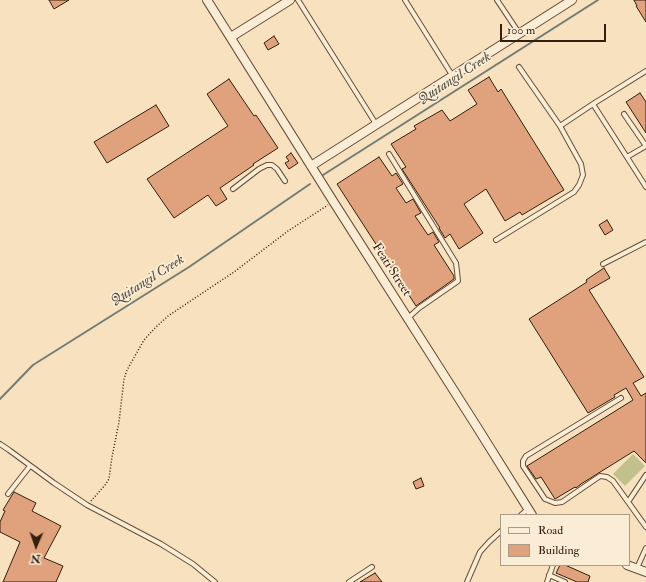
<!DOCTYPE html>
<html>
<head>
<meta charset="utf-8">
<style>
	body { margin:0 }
	#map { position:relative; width:646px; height:582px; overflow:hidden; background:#f8e1be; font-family:"IM FELL Double Pica",serif }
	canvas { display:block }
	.legend { position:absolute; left:500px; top:514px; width:130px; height:52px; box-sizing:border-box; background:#faecd5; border:1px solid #ab9a85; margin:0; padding:5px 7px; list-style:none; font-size:12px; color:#341e0e }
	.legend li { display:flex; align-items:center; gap:8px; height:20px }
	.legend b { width:20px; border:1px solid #ab9a85 }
	.north { position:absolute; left:16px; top:526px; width:40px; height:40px; -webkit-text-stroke:3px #faecd5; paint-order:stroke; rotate:182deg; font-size:11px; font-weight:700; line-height:16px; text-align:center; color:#341e0e }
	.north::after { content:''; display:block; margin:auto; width:14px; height:18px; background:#341e0e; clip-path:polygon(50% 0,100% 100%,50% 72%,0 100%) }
	.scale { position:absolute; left:500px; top:24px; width:106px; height:18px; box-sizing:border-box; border:2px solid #341e0e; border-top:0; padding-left:5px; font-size:12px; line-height:14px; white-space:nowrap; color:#341e0e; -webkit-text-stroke:3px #faecd5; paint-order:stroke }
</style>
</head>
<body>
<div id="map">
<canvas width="646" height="582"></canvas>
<ul class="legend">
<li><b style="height:5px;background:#faecd5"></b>Road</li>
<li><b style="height:11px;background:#e0a27c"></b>Building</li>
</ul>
<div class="north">N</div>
<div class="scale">100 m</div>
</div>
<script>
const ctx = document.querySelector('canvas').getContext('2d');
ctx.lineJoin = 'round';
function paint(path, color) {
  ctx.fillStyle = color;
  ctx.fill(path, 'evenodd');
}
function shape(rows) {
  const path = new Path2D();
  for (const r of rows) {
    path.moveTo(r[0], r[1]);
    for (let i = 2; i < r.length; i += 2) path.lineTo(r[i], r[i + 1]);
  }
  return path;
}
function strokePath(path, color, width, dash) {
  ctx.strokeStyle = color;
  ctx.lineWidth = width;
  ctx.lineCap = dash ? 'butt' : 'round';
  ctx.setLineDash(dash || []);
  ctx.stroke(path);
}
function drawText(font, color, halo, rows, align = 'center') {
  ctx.font = font + ' "IM FELL Double Pica",serif';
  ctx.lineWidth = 3.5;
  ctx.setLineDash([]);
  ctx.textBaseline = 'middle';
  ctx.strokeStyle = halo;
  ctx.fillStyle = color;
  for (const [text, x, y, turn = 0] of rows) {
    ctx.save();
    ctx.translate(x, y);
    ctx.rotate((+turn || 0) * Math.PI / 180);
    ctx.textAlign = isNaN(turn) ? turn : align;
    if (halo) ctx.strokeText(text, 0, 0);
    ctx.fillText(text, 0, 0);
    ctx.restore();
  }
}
paint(shape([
	[633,454,645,466,625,486,613,474]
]), '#c2c18e');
strokePath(shape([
	[323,175,598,0],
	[0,399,33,365,189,267,310,184]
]), '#747d73', 2);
const building = shape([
	[49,0,69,0,54,9,49,0],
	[634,0,646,0,646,22,636,6,637,6,634,0],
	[274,36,279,44,268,50,264,43,274,36],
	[489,77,498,92,501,89,564,190,522,215,520,212,505,221,486,189,464,204,483,233,459,249,450,234,445,238,439,228,440,228,402,169,406,167,391,144,416,129,414,126,442,110,450,121,477,104,468,90,489,77],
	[229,79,254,116,256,115,278,148,253,164,254,165,220,188,227,199,216,206,208,195,174,218,147,179,228,126,207,94,229,79],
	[640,93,646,102,646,133,626,102,640,93],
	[156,105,169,126,107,163,94,142,156,105],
	[291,153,298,163,289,169,285,163,289,161,286,157,291,153],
	[379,157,392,176,396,173,403,184,396,188,406,203,413,199,421,213,415,216,428,235,433,232,439,242,434,245,454,276,454,279,416,306,337,184,379,157],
	[607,220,613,230,605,235,599,225,607,220],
	[604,268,610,278,589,290,644,377,633,383,641,396,646,393,646,463,634,451,581,484,576,488,575,487,555,499,541,477,536,479,527,466,633,400,626,388,614,395,615,397,588,413,529,319,587,282,586,280,604,268],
	[421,478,424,486,416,489,413,482,421,478],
	[14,492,36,503,32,511,61,526,44,558,63,566,56,582,3,582,20,542,0,532,0,522,5,511,3,510,14,492],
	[560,565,565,565,590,576,588,582,577,582,556,573,560,565],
	[375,573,382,582,360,582,375,573]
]);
paint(building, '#e0a27c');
strokePath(building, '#341e0e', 1);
const lane = shape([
	[298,0,376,124],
	[405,0,452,75],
	[497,0,519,33],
	[646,71,593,104,646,187],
	[624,114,646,146],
	[560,126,593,104],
	[389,154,456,263,457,271,458,281,419,308,408,318],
	[627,157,646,146],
	[233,189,259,169,267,165,272,165,277,169,285,181],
	[496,240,574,192,579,185,583,175,581,164,560,126,519,67],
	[603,264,646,242],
	[621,398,526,456,523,461,523,466,545,499,555,503,562,502,600,476,607,477,613,481,646,527],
	[0,444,9,450,54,483,87,505,161,544,193,564,215,582],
	[8,494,30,466],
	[628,502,646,475],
	[521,515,528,509],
	[637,568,646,548],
	[549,575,565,582],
	[349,582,372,567],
	[467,582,480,552,489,542,501,531],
	[547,582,553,565]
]);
const street = shape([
	[207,0,333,201,477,427,532,515],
	[231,37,290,0],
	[311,166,572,0],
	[627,565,646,572]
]);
strokePath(lane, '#654f3a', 6);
strokePath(street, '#654f3a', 10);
strokePath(shape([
	[91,501,105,485,109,479,112,457,119,422,124,379,127,370,144,340,155,328,168,316,234,272,288,231,328,205]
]), '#341e0e', 1.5, [1, 2]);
strokePath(lane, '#faecd5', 4);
strokePath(street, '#faecd5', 8);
drawText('13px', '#341e0e', '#faecd5', [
	["Feati Street",391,270,57]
]);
drawText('italic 14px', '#544d41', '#faecd5', [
	["Quitangil Creek",455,79,-33],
	["Quitangil Creek",148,281,-32]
]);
</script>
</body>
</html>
